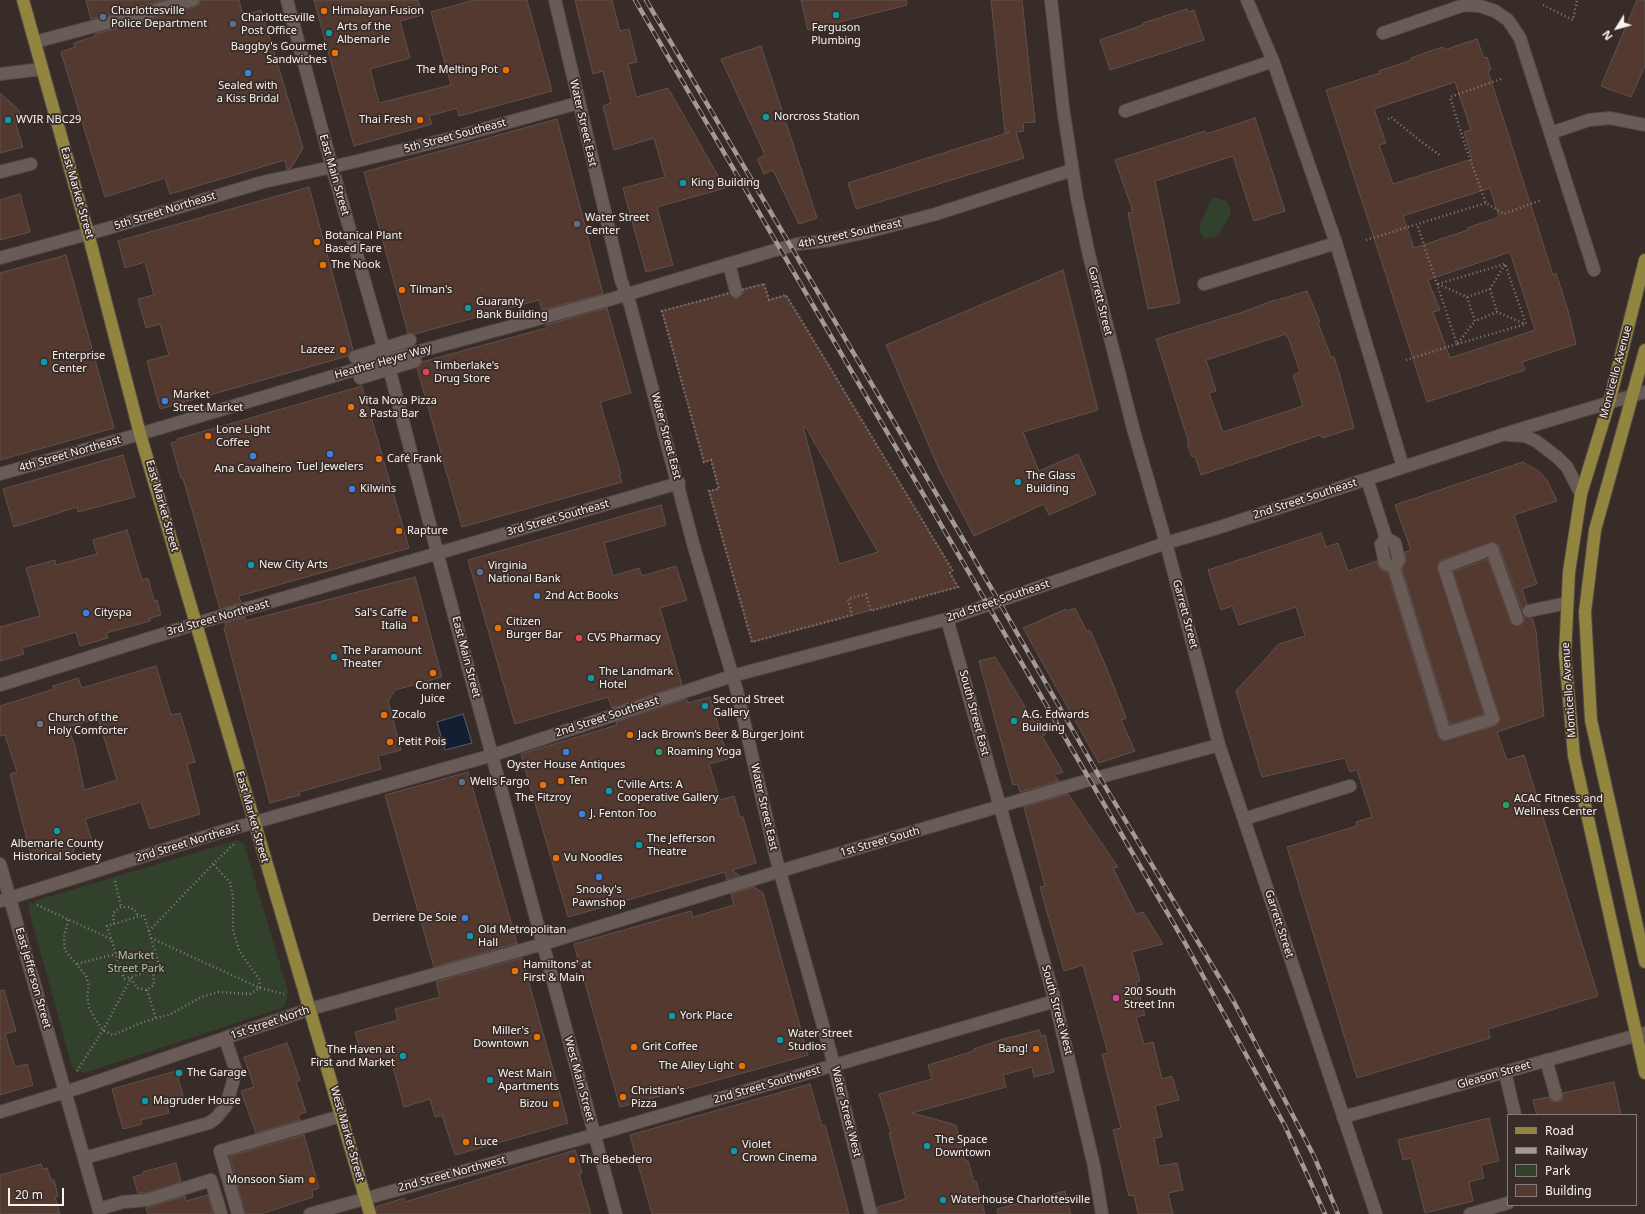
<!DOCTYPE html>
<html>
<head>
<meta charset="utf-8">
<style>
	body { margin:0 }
	#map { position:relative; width:1645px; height:1214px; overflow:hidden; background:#382c28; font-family:"Noto Sans",sans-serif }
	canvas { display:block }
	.legend { position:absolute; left:1507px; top:1114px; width:130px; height:92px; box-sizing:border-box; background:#382c28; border:1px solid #867b78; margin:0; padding:5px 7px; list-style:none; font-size:12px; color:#faf2ef }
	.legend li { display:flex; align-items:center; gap:8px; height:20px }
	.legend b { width:20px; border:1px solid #867b78 }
	.north { position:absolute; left:1597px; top:8px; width:40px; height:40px; -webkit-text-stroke:3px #382c28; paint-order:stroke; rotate:233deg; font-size:11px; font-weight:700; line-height:16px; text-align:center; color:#faf2ef }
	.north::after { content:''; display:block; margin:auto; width:14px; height:18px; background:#faf2ef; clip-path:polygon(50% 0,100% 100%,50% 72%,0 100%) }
	.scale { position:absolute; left:8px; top:1188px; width:56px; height:18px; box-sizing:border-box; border:2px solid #faf2ef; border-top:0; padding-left:5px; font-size:12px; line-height:14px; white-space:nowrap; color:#faf2ef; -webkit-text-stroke:3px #382c28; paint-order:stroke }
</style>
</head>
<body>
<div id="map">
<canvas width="1645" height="1214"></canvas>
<ul class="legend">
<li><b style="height:5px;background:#918540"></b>Road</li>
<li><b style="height:5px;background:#a39996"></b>Railway</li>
<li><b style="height:11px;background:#31412c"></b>Park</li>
<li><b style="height:11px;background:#53392f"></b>Building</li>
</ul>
<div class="north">N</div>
<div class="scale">20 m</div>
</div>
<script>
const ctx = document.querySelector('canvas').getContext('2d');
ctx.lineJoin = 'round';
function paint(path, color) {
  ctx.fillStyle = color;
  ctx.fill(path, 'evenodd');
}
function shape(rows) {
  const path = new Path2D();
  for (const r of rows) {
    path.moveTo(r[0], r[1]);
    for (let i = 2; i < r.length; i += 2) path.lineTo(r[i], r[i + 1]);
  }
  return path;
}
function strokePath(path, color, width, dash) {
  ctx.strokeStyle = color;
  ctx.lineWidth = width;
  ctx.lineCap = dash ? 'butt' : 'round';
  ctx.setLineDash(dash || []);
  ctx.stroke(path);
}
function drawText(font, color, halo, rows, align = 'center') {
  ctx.font = font + ' "Noto Sans",sans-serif';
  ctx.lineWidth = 3.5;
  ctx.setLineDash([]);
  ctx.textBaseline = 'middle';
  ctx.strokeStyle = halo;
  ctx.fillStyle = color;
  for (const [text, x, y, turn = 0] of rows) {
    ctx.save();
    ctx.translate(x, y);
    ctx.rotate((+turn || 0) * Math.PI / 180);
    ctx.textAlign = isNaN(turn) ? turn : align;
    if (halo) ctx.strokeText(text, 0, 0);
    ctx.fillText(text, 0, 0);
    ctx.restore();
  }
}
paint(shape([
	[1214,197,1226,201,1230,207,1230,215,1219,234,1213,238,1205,238,1201,234,1199,227,1211,199],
	[238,840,244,844,288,991,286,1003,282,1008,84,1073,75,1070,72,1066,29,911,29,901,32,904,38,900]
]), '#31412c');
const water = shape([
	[463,714,472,743,445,750,437,722,463,714]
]);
paint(water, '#131e32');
strokePath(water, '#585e6b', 1);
const building = shape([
	[86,0,164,0,91,19,86,0],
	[200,0,239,0,243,16,261,10,303,148,291,168,287,169,285,160,170,194,165,178,105,197,61,52,75,47,74,43,96,36,95,34,195,7,199,5,200,0],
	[314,0,418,0,422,15,400,21,410,58,370,69,379,103,451,85,431,12,474,0,527,0,552,91,459,116,457,108,429,116,432,124,354,146,314,0],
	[575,0,612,0,620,31,629,29,637,62,628,64,636,97,668,88,725,188,657,207,673,265,646,272,623,188,665,177,654,138,614,150,603,106,611,103,603,71,593,74,575,0],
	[801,0,906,0,907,5,808,30,801,0],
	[991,0,1022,0,1035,122,1023,123,1024,131,1016,132,1024,158,856,209,848,183,1010,132,1005,133,991,0],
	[1637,0,1645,0,1645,66,1631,97,1601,86,1637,0],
	[1187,9,1188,12,1194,10,1204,40,1110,70,1100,40,1143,25,1143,23,1187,9],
	[1477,39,1484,58,1487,57,1491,70,1488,71,1553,275,1556,273,1569,314,1576,344,1522,362,1525,370,1427,402,1326,90,1380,73,1379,71,1412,60,1411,58,1433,50,1443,47,1444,50,1477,39],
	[1455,82,1471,130,1464,132,1472,159,1393,184,1379,145,1386,143,1374,109,1455,82],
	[1490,188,1499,217,1467,228,1468,230,1414,248,1403,216,1490,188],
	[1510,252,1535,330,1450,358,1433,312,1440,310,1428,280,1510,252],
	[761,46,817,218,799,224,773,170,764,174,757,159,765,155,721,59,761,46],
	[0,93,19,110,20,115,16,125,23,147,0,153,0,93],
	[1255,118,1285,211,1254,221,1233,156,1155,181,1180,303,1148,309,1128,213,1133,212,1115,160,1205,131,1206,134,1255,118],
	[557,119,603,294,542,310,539,300,415,334,408,333,364,172,557,119],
	[309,187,353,350,348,356,160,409,147,361,169,355,160,324,146,328,138,299,154,295,145,262,125,268,118,241,309,187],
	[20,194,30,232,0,240,0,200,20,194],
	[66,255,114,428,0,460,0,273,66,255],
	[1063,270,1098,410,1023,432,1039,471,1078,454,1096,494,1049,515,1044,504,974,536,939,469,886,345,1063,270],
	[764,284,769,300,786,295,953,571,950,573,958,587,752,642,709,491,719,489,711,460,704,462,662,311,729,293,734,298,738,298,743,293,743,289,764,284],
	[803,426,805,426,878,552,839,564,803,426],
	[1307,291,1320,322,1318,323,1331,357,1334,357,1339,373,1354,428,1322,438,1320,435,1201,475,1195,456,1192,457,1187,444,1189,443,1156,339,1246,311,1274,300,1274,301,1307,291],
	[1286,334,1289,340,1300,372,1293,375,1303,406,1223,432,1209,393,1216,391,1206,360,1286,334],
	[607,308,631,393,600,402,621,474,619,474,622,482,462,527,417,368,422,362,546,328,546,325,607,308],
	[362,386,409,548,239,596,241,603,220,609,183,478,181,478,171,443,178,441,177,439,362,386],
	[123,455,135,497,78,512,77,507,14,527,3,489,123,455],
	[1523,462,1540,472,1547,480,1557,501,1514,515,1537,584,1522,589,1527,604,1522,610,1499,546,1494,542,1441,560,1437,565,1484,714,1450,725,1402,569,1406,561,1405,552,1411,550,1395,505,1523,462],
	[661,505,666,525,604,543,613,576,639,568,642,576,676,566,687,600,660,608,682,685,612,708,608,697,515,724,468,560,661,505],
	[127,530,142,580,148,578,154,601,157,600,161,615,150,618,150,621,106,633,108,638,80,646,76,632,22,648,24,654,0,661,0,627,40,616,26,568,55,560,56,565,97,554,93,540,127,530],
	[1321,533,1326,547,1338,543,1348,571,1377,561,1379,568,1388,573,1438,736,1443,741,1495,726,1500,720,1453,572,1488,559,1512,624,1520,626,1524,621,1524,616,1532,618,1536,631,1544,716,1497,732,1507,760,1524,755,1598,996,1488,1029,1490,1038,1357,1078,1287,847,1357,826,1356,822,1372,817,1357,770,1350,772,1345,758,1262,777,1236,691,1279,644,1305,636,1296,607,1239,625,1232,606,1221,610,1208,570,1321,533],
	[415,577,442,677,395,690,388,701,401,750,378,756,381,769,299,792,300,795,270,803,224,628,226,627,225,623,245,617,246,621,415,577],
	[1075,608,1087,632,1090,630,1107,669,1126,718,1121,720,1135,751,1099,763,1023,628,1066,609,1067,611,1075,608],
	[995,657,1034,722,1039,720,1046,734,1042,736,1063,772,1054,775,1059,781,1020,792,1018,784,1013,785,979,661,995,657],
	[156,666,171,715,180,713,195,762,187,764,200,814,150,829,141,802,85,819,92,841,75,846,72,855,67,859,57,860,47,854,32,859,10,774,17,772,5,735,0,736,0,706,54,689,53,686,78,678,82,688,156,666],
	[98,718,117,780,84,790,75,746,68,727,98,718],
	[710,697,728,759,709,764,720,800,734,796,740,817,743,817,756,863,732,870,740,876,727,880,725,872,568,917,521,754,617,725,616,722,686,699,688,703,710,697],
	[468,772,517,943,434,967,385,795,468,772],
	[1068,794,1118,867,1113,868,1136,914,1143,912,1163,944,1132,952,1140,981,1136,982,1145,1015,1136,1017,1144,1044,1153,1042,1162,1079,1172,1076,1179,1100,1155,1106,1162,1137,1154,1138,1159,1166,1177,1163,1183,1190,1168,1193,1173,1214,1138,1214,1134,1195,1129,1196,1113,1130,1121,1128,1102,1054,1108,1053,1083,965,1064,971,1040,887,1045,886,1024,807,1068,794],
	[754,887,763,893,808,1055,620,1107,574,944,691,911,693,917,734,905,731,894,754,887],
	[522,958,568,1123,455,1155,442,1115,435,1117,430,1099,404,1107,391,1060,365,1067,355,1032,398,1020,395,1009,440,997,436,982,522,958],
	[4,990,16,1031,5,1034,15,1067,27,1064,33,1085,0,1095,0,991,4,990],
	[1039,1030,1041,1036,1045,1035,1054,1072,1034,1077,1032,1067,1003,1075,1006,1087,912,1113,956,1125,965,1161,968,1161,974,1182,976,1181,985,1214,878,1214,877,1207,906,1199,889,1133,891,1133,879,1094,932,1079,928,1065,974,1051,974,1049,1003,1039,1039,1030],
	[287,1043,300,1080,296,1082,306,1112,298,1115,300,1120,256,1133,241,1091,254,1087,244,1057,287,1043],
	[176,1071,184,1099,167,1104,169,1113,141,1120,142,1124,123,1129,112,1089,176,1071],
	[1614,1082,1621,1115,1537,1115,1533,1100,1549,1097,1551,1101,1558,1102,1562,1100,1563,1093,1614,1082],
	[810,1084,822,1126,825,1125,849,1214,652,1214,630,1135,810,1084],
	[1489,1118,1499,1161,1481,1165,1484,1178,1469,1182,1473,1201,1425,1213,1411,1158,1403,1160,1398,1140,1489,1118],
	[304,1135,319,1188,312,1190,313,1197,261,1214,245,1214,230,1156,304,1135],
	[575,1150,582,1173,579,1174,591,1214,377,1214,376,1207,404,1198,405,1202,575,1150],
	[176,1163,181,1182,146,1193,138,1193,133,1177,143,1174,143,1172,176,1163],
	[41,1164,43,1169,47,1168,51,1180,54,1180,58,1196,55,1197,60,1214,0,1214,0,1175,41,1164],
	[1065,1191,1071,1214,998,1214,997,1209,1065,1191],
	[208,1195,213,1214,148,1214,146,1208,185,1196,186,1201,208,1195]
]);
paint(building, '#53392f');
strokePath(building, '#5f524d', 1);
const minor = shape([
	[287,0,332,167,387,360,441,567,616,1214],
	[555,0,621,280,630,304,694,547,737,691,776,858,834,1065,871,1214],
	[1051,0,1063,108,1077,198,1089,255,1133,428,1166,543,1219,745,1376,1214],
	[1247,0,1273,61],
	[1383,33,1464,5,1480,6,1495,11,1508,20,1520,38,1594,270],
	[35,42,193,0],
	[0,74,42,69],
	[1125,111,1273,61,1336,243,1403,467],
	[1551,133,1589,120,1610,118,1645,125],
	[0,172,31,164],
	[0,258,109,228,263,182,332,167,444,140,578,103],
	[729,264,736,291],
	[1204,284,1336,243],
	[355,357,410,340],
	[360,378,415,361],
	[1509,435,1525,436,1536,441,1557,457,1567,467,1581,494],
	[0,474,140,434,387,360,608,300,772,251,798,244,831,240,867,232,936,214,1072,170],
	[1367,479,1386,538,1395,543,1399,560,1394,568],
	[1386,538,1381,544,1385,563,1394,568,1445,734,1493,719,1444,567,1492,549,1517,619],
	[1529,611,1567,603],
	[947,619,1055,1001,1094,1166,1102,1214],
	[0,685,208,620,679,483],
	[1244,819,1350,786],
	[0,864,100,1214],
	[0,901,227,830,493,755,732,676,947,619,1166,543,1214,529,1514,431,1645,392],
	[1546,1060,1556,1095],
	[1505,1072,1515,1115],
	[0,1112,81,1087,310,1009,543,944,800,865,1089,780,1219,745],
	[1343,1117,1645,1033],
	[84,1158,209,1123,216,1118,226,1106,236,1071,225,1038],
	[99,1209,123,1202,147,1200,211,1180,221,1214],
	[238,1214,220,1151,341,1116],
	[310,1214,594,1135,1055,1001],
	[1470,1214,1508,1203]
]);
const major = shape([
	[23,0,88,233,140,434,370,1214],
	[1645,260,1609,403,1581,494,1569,572,1565,655,1574,756,1645,1073],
	[1645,350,1595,530,1585,612,1591,720,1645,962]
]);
strokePath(minor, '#544946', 14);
strokePath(major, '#544946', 14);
strokePath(shape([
	[1543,5,1573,20,1577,0],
	[1501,79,1450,97,1466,148,1486,203,1504,214,1541,200],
	[1388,119,1391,117,1419,140,1441,156],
	[1366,240,1486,203],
	[764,284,769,300,786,295,953,571,950,573,958,587,871,611,866,594,848,599,852,615,752,642,709,491,719,489,711,460,704,462,662,311,764,284],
	[1438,284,1505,264,1526,324,1457,344],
	[1438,284,1467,297,1475,321,1497,312,1525,324],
	[1490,289,1497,312],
	[1467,297,1490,289,1505,264],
	[1458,343,1475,321],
	[1406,360,1457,344,1417,224],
	[115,881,121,907],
	[37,905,111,939],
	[144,915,160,968,124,979,107,926,144,915],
	[68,920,64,938,65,950,86,976,89,986,87,995,89,1007,95,1019,103,1030,113,1035,143,1022,171,1014,201,997,218,992,250,994,260,988,259,979,240,952,233,931,233,897,230,882,213,864],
	[114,924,113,913,121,907,129,907,135,910,138,916],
	[149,931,213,864,234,844],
	[151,938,260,988,284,994],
	[77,964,116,954],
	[131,978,137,988,147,990,154,985,153,971],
	[147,990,156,1019],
	[77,1071,103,1030,131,978]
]), '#887d7a', 2.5, [1, 3]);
strokePath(minor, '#695c57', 12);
strokePath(major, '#918540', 12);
const rail = shape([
	[635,0,1185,943,1285,1126,1325,1214],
	[646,0,967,546,1106,788,1234,1002,1314,1156,1338,1214]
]);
strokePath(rail, '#a39996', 4.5);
strokePath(rail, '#382c28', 3, [9]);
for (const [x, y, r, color] of [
	[324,11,4,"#e8710a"],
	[836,15,4,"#0f9aa8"],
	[103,17,4,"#5c6f8a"],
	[233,24,4,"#5c6f8a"],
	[329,33,4,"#0f9aa8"],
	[335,53,4,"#e8710a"],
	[506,70,4,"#e8710a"],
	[248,73,4,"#3f7fe0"],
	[766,117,4,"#0f9aa8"],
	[8,120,4,"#0f9aa8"],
	[420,120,4,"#e8710a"],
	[683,183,4,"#0f9aa8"],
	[577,224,4,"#5c6f8a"],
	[317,242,4,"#e8710a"],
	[323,265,4,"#e8710a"],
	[402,290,4,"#e8710a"],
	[468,308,4,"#0f9aa8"],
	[343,350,4,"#e8710a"],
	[44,362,4,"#0f9aa8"],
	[426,372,4,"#e0444e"],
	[165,401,4,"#3f7fe0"],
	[351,407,4,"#e8710a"],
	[208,436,4,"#e8710a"],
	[330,454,4,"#3f7fe0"],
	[253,456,4,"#3f7fe0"],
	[379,459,4,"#e8710a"],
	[1018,482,4,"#0f9aa8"],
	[352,489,4,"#3f7fe0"],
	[399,531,4,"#e8710a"],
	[251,565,4,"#0f9aa8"],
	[480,572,4,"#5c6f8a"],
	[537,596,4,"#3f7fe0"],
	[86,613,4,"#3f7fe0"],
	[415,619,4,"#e8710a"],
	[498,628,4,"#e8710a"],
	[579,638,4,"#e0444e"],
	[334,657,4,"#0f9aa8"],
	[433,673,4,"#e8710a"],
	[591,678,4,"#0f9aa8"],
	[705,706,4,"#0f9aa8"],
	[384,715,4,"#e8710a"],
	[1014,721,4,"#0f9aa8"],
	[40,724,4,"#6b7280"],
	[630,735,4,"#e8710a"],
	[390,742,4,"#e8710a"],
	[566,752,4,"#3f7fe0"],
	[659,752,4,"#2e9e5b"],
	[561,781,4,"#e8710a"],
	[462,782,4,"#5c6f8a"],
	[543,785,4,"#e8710a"],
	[609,791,4,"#0f9aa8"],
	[1506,805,4,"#2e9e5b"],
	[582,814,4,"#3f7fe0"],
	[57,831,4,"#0f9aa8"],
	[639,845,4,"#0f9aa8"],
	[556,858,4,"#e8710a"],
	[599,877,4,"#3f7fe0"],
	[465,918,4,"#3f7fe0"],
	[470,936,4,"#0f9aa8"],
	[515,971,4,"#e8710a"],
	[1116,998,4,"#d1479c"],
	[672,1016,4,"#0f9aa8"],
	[537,1037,4,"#e8710a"],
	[780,1040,4,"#0f9aa8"],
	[634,1047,4,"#e8710a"],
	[1036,1049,4,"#e8710a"],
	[403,1056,4,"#0f9aa8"],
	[742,1066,4,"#e8710a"],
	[179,1073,4,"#0f9aa8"],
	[490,1080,4,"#0f9aa8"],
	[623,1097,4,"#e8710a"],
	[145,1101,4,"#0f9aa8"],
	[556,1104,4,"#e8710a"],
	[466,1142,4,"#e8710a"],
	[927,1146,4,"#0f9aa8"],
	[734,1151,4,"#0f9aa8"],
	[572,1160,4,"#e8710a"],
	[312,1180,4,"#e8710a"],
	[943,1200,4,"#0f9aa8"]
]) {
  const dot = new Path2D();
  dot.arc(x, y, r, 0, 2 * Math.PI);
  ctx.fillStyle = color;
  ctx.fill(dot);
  strokePath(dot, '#382c28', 1.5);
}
drawText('11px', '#faf2ef', '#382c28', [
	["Charlottesville",111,11],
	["Police Department",111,24],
	["Himalayan Fusion",332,11],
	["Charlottesville",241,18],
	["Post Office",241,31],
	["Arts of the",337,27],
	["Albemarle",337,40],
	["Ferguson",836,28,"center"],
	["Plumbing",836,41,"center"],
	["Baggby's Gourmet",327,47,"right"],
	["Sandwiches",327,60,"right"],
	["The Melting Pot",498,70,"right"],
	["Sealed with",248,86,"center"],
	["a Kiss Bridal",248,99,"center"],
	["Norcross Station",774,117],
	["WVIR NBC29",16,120],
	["Thai Fresh",412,120,"right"],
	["King Building",691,183],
	["Water Street",585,218],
	["Center",585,231],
	["Botanical Plant",325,236],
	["Based Fare",325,249],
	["The Nook",331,265],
	["Tilman's",410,290],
	["Guaranty",476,302],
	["Bank Building",476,315],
	["Lazeez",335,350,"right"],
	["Enterprise",52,356],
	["Center",52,369],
	["Timberlake's",434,366],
	["Drug Store",434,379],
	["Market",173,395],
	["Street Market",173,408],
	["Vita Nova Pizza",359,401],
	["& Pasta Bar",359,414],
	["Lone Light",216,430],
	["Coffee",216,443],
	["Café Frank",387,459],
	["Tuel Jewelers",330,467,"center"],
	["Ana Cavalheiro",253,469,"center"],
	["The Glass",1026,476],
	["Building",1026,489],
	["Kilwins",360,489],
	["Rapture",407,531],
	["New City Arts",259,565],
	["Virginia",488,566],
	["National Bank",488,579],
	["2nd Act Books",545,596],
	["Cityspa",94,613],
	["Sal's Caffe",407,613,"right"],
	["Italia",407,626,"right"],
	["Citizen",506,622],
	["Burger Bar",506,635],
	["CVS Pharmacy",587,638],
	["The Paramount",342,651],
	["Theater",342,664],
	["The Landmark",599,672],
	["Hotel",599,685],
	["Corner",433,686,"center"],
	["Juice",433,699,"center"],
	["Second Street",713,700],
	["Gallery",713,713],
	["Zocalo",392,715],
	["A.G. Edwards",1022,715],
	["Building",1022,728],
	["Church of the",48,718],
	["Holy Comforter",48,731],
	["Jack Brown’s Beer & Burger Joint",638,735],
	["Petit Pois",398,742],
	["Roaming Yoga",667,752],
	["Oyster House Antiques",566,765,"center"],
	["Ten",569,781],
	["Wells Fargo",470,782],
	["C’ville Arts: A",617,785],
	["Cooperative Gallery",617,798],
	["The Fitzroy",543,798,"center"],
	["ACAC Fitness and",1514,799],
	["Wellness Center",1514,812],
	["J. Fenton Too",590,814],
	["The Jefferson",647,839],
	["Theatre",647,852],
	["Albemarle County",57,844,"center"],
	["Historical Society",57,857,"center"],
	["Vu Noodles",564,858],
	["Snooky's",599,890,"center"],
	["Pawnshop",599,903,"center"],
	["Derriere De Soie",457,918,"right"],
	["Old Metropolitan",478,930],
	["Hall",478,943],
	["Hamiltons' at",523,965],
	["First & Main",523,978],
	["200 South",1124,992],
	["Street Inn",1124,1005],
	["York Place",680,1016],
	["Miller's",529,1031,"right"],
	["Downtown",529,1044,"right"],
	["Water Street",788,1034],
	["Studios",788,1047],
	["Grit Coffee",642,1047],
	["Bang!",1028,1049,"right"],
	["The Haven at",395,1050,"right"],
	["First and Market",395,1063,"right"],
	["The Alley Light",734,1066,"right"],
	["The Garage",187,1073],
	["West Main",498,1074],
	["Apartments",498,1087],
	["Christian's",631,1091],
	["Pizza",631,1104],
	["Magruder House",153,1101],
	["Bizou",548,1104,"right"],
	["The Space",935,1140],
	["Downtown",935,1153],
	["Luce",474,1142],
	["Violet",742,1145],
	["Crown Cinema",742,1158],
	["The Bebedero",580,1160],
	["Monsoon Siam",304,1180,"right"],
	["Waterhouse Charlottesville",951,1200]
], 'left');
drawText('11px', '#faf2ef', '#382c28', [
	["Water Street East",583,123,77],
	["5th Street Southeast",455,136,-15],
	["East Main Street",334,175,74],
	["East Market Street",77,193,74],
	["5th Street Northeast",165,211,-17],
	["4th Street Southeast",850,234,-12],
	["Garrett Street",1100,301,76],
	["Heather Heyer Way",383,362,-16],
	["Monticello Avenue",1616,372,-75],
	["Water Street East",666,436,75],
	["4th Street Northeast",70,454,-16],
	["2nd Street Southeast",1305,499,-18],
	["East Market Street",162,506,74],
	["3rd Street Southeast",558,518,-16],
	["2nd Street Southeast",998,601,-19],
	["Garrett Street",1185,614,75],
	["3rd Street Northeast",218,618,-16],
	["East Main Street",466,657,75],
	["Monticello Avenue",1569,690,-94],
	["South Street East",974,713,75],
	["2nd Street Southeast",607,717,-18],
	["Water Street East",764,807,77],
	["East Market Street",252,817,74],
	["1st Street South",880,842,-16],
	["2nd Street Northeast",188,843,-17],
	["Garrett Street",1279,924,72],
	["East Jefferson Street",33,978,74],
	["South Street West",1057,1010,75],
	["1st Street North",270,1023,-19],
	["Gleason Street",1494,1075,-16],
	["West Main Street",579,1079,75],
	["2nd Street Southwest",767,1085,-16],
	["Water Street West",846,1112,76],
	["West Market Street",347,1134,74],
	["2nd Street Northwest",452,1174,-15]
]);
drawText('11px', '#a8ca9d', '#382c28', [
	["Market",136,956],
	["Street Park",136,969]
]);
</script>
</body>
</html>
